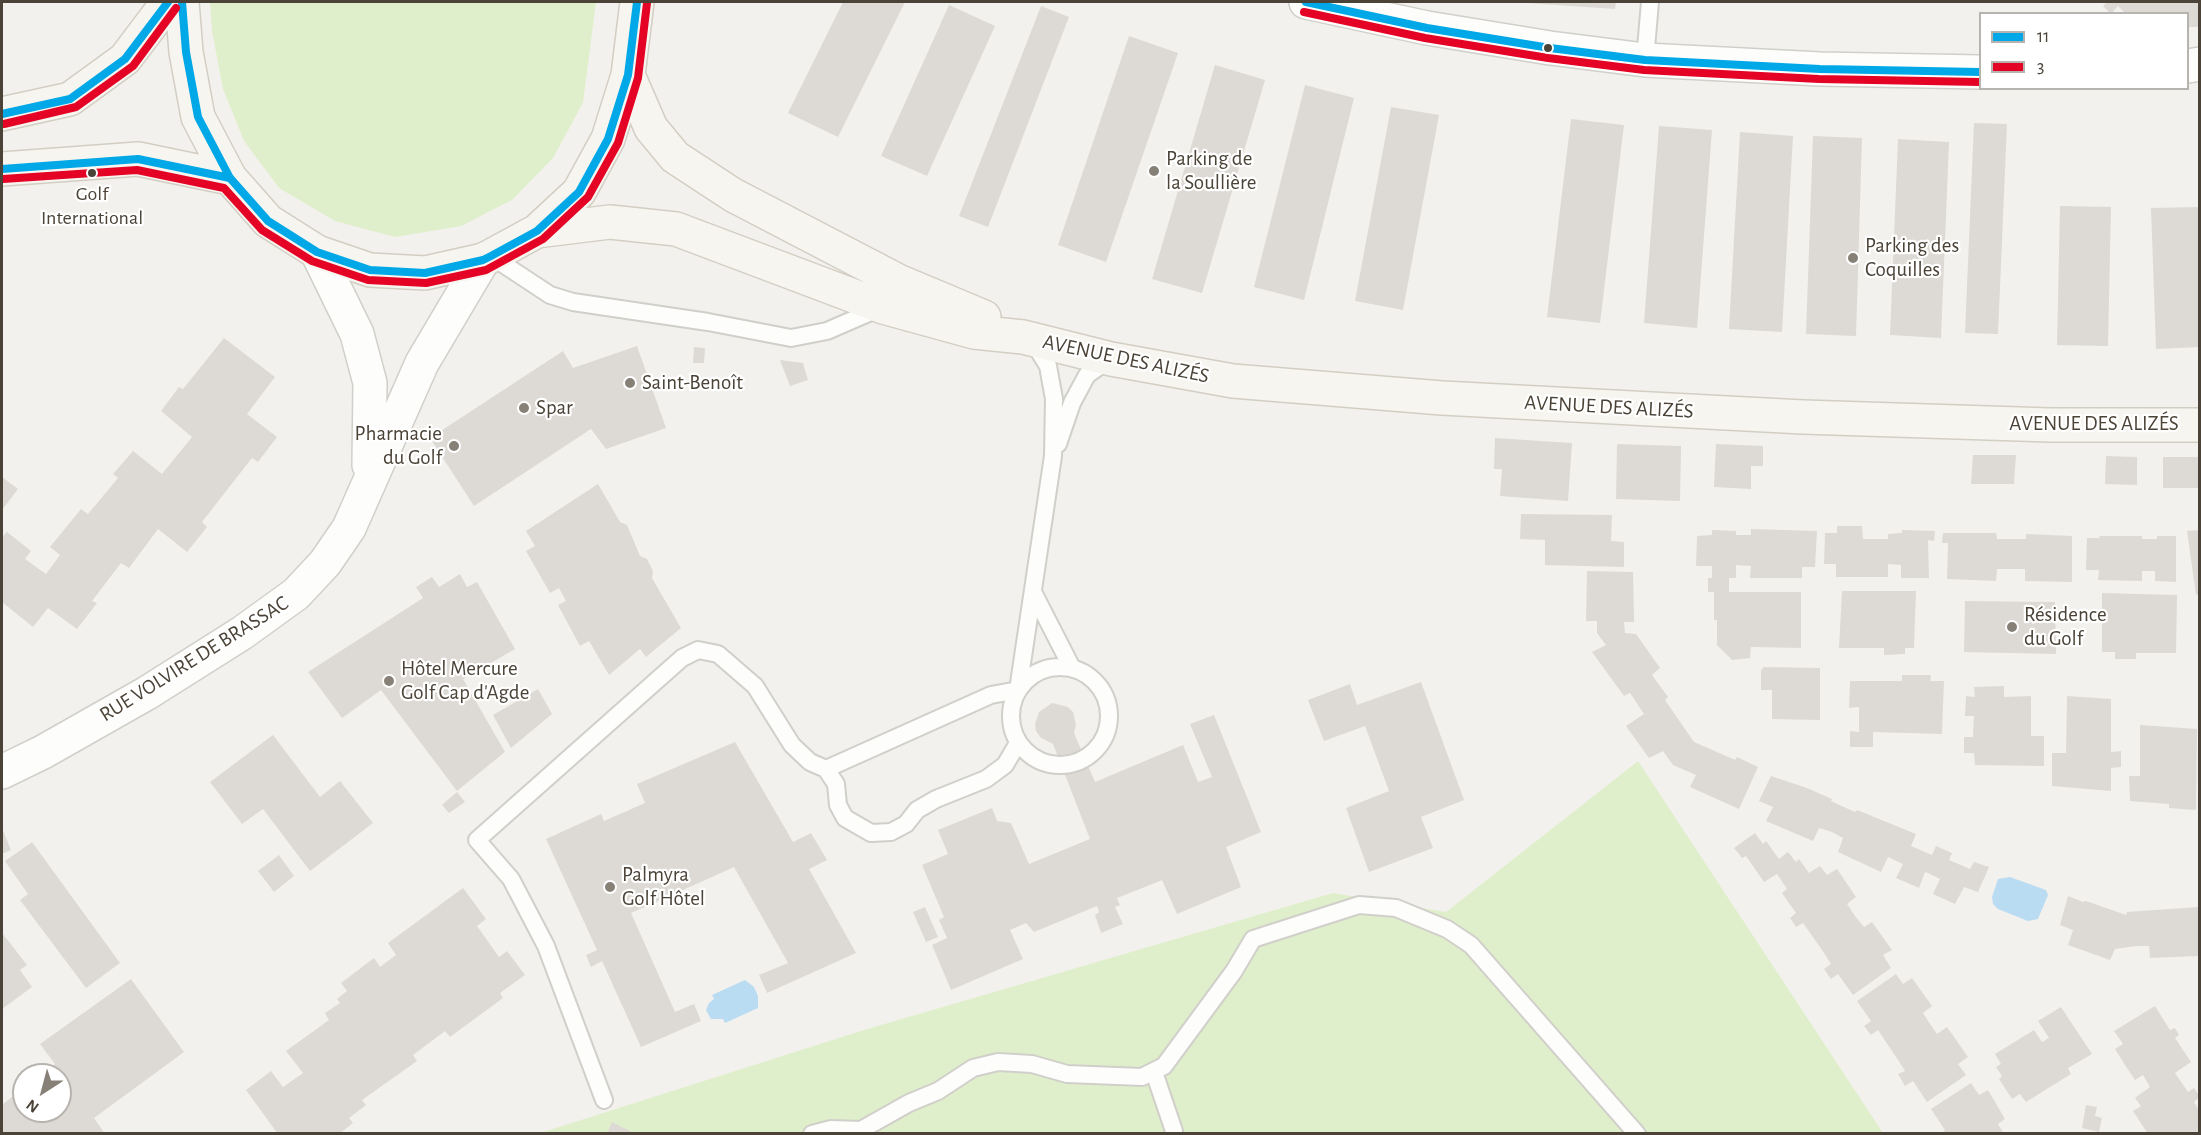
<!DOCTYPE html>
<html>
<head>
<meta charset="utf-8">
<style>
	body { margin:0 }
	#map { position:relative; width:2201px; height:1135px; overflow:hidden; background:#f3f1ed; font-family:"Alegreya Sans",sans-serif }
	canvas { display:block }
	.frame { position:absolute; inset:0; border:3px solid #4b4337; pointer-events:none }
	.legend { position:absolute; left:1979px; top:12px; width:210px; height:78px; box-sizing:border-box; background:#fff; border:2px solid #b7b4af; margin:0; padding:8px 10px; list-style:none; font-size:18px; color:#4b4337 }
	.legend li { display:flex; align-items:center; gap:12px; height:30px }
	.legend b { width:30px; border:2px solid #b7b4af }
	.north { position:absolute; left:12px; top:1063px; width:60px; height:60px; box-sizing:border-box; background:#fff; border:2px solid #b7b4af; border-radius:50%; rotate:216deg; font-size:16px; font-weight:700; line-height:24px; text-align:center; color:#4b4337 }
	.north::after { content:''; display:block; margin:auto; width:21px; height:27px; background:#868077; clip-path:polygon(50% 0,100% 100%,50% 72%,0 100%) }
</style>
</head>
<body>
<div id="map">
<canvas width="2201" height="1135"></canvas>
<div class="frame"></div>
<ul class="legend">
<li><b style="height:8px;background:#00a8e7"></b>11</li>
<li><b style="height:8px;background:#e40324"></b>3</li>
</ul>
<div class="north">N</div>
</div>
<script>
const ctx = document.querySelector('canvas').getContext('2d');
ctx.lineJoin = 'round';
function paint(path, color) {
  ctx.fillStyle = color;
  ctx.fill(path, 'evenodd');
}
function shape(rows) {
  const path = new Path2D();
  for (const r of rows) {
    if (r.length === 3) {
      path.moveTo(r[0] + r[2], r[1]);
      path.arc(r[0], r[1], r[2], 0, 2 * Math.PI);
      continue;
    }
    path.moveTo(r[0], r[1]);
    for (let i = 2; i < r.length; i += 2) path.lineTo(r[i], r[i + 1]);
  }
  return path;
}
function strokePath(path, color, width, dash) {
  ctx.strokeStyle = color;
  ctx.lineWidth = width;
  ctx.lineCap = dash ? 'butt' : 'round';
  ctx.setLineDash(dash || []);
  ctx.stroke(path);
}
function drawText(font, color, halo, rows, align = 'center') {
  ctx.font = font + ' "Alegreya Sans",sans-serif';
  ctx.lineWidth = 4.5;
  ctx.setLineDash([]);
  ctx.textBaseline = 'middle';
  ctx.strokeStyle = halo;
  ctx.fillStyle = color;
  for (const [text, x, y, turn = 0] of rows) {
    ctx.save();
    ctx.translate(x, y);
    ctx.rotate((+turn || 0) * Math.PI / 180);
    ctx.textAlign = isNaN(turn) ? turn : align;
    if (halo) ctx.strokeText(text, 0, 0);
    ctx.fillText(text, 0, 0);
    ctx.restore();
  }
}
paint(shape([
	[210,2,596,2,583,103,553,158,512,200,461,226,395,237,335,221,279,188,244,141,223,89,212,31],
	[1638,761,1883,1133,537,1134,864,1030,1333,893,1446,912]
]), '#e0efcb');
paint(shape([
	[2010,877,2046,890,2048,895,2038,919,2028,921,1998,909,1993,904,1992,897,1998,879],
	[745,980,754,987,758,996,758,1008,725,1023,723,1019,711,1019,706,1010,709,1003,714,999,712,995]
]), '#badcf3');
paint(shape([
	[843,2,905,2,838,137,788,113],
	[1527,2,1616,2,1615,9,1527,3],
	[2107,2,2199,2,2199,27,2188,27,2188,14,2126,14,2118,6,2111,14,2103,6],
	[949,5,995,26,927,176,881,156],
	[1041,6,1069,17,988,227,959,216],
	[1129,36,1178,53,1106,262,1058,245],
	[1215,65,1265,80,1202,293,1152,279],
	[1305,85,1354,98,1304,300,1254,287],
	[1391,107,1439,115,1403,310,1355,301],
	[1571,119,1624,125,1600,323,1547,317],
	[1974,123,2007,124,1998,334,1965,333],
	[1659,126,1712,130,1697,328,1644,323],
	[1740,132,1793,136,1782,332,1729,329],
	[1813,136,1862,138,1856,336,1806,334],
	[1898,139,1949,142,1941,338,1890,335],
	[2060,206,2111,207,2108,346,2057,345],
	[2199,207,2199,347,2156,349,2151,208],
	[224,338,275,377,247,414,277,437,258,462,252,458,202,522,207,527,187,552,158,529,129,568,121,563,92,601,97,603,77,629,48,608,33,627,2,602,2,535,3,536,7,532,31,551,25,559,46,574,60,555,50,547,81,509,88,514,118,478,113,474,133,451,162,474,192,437,161,411,179,387,183,389],
	[637,346,666,428,606,449,591,429,474,506,430,438,563,351,573,368],
	[694,347,705,348,704,363,693,363],
	[780,360,803,363,808,380,790,386],
	[1495,438,1572,443,1568,501,1500,496,1502,469,1494,469],
	[1617,444,1681,446,1680,501,1616,499],
	[1716,444,1763,446,1763,466,1751,466,1751,489,1714,487],
	[1973,455,2016,455,2014,484,1971,484],
	[2106,456,2137,457,2137,485,2105,484],
	[2163,457,2199,457,2199,488,2163,488],
	[2,477,18,489,2,510],
	[598,484,620,522,627,525,640,556,647,559,653,571,652,578,681,628,646,657,640,649,609,675,589,641,580,646,558,605,566,601,559,588,550,593,526,551,535,546,526,531],
	[1521,514,1612,515,1611,541,1624,542,1624,567,1545,565,1545,540,1520,539],
	[1837,526,1862,526,1863,539,1888,539,1888,534,1902,533,1902,530,1935,531,1934,541,1928,540,1929,578,1901,578,1901,565,1888,564,1888,577,1836,577,1836,564,1824,564,1825,533,1837,533],
	[1751,529,1817,531,1815,567,1802,567,1802,578,1750,578,1751,566,1736,565,1736,578,1729,578,1729,592,1801,592,1801,648,1751,647,1750,658,1732,660,1717,645,1717,620,1714,620,1714,592,1708,592,1708,578,1712,578,1712,566,1696,566,1697,536,1712,535,1712,530,1736,531,1736,535,1751,535],
	[2199,530,2199,594,2196,595,2187,531],
	[1943,533,1996,533,1997,539,2026,539,2026,534,2072,536,2072,582,2025,581,2025,569,1997,569,1996,581,1947,579,1948,543,1942,543],
	[2099,536,2142,536,2142,539,2157,539,2157,536,2176,536,2176,582,2155,581,2155,571,2142,571,2142,581,2098,580,2099,570,2086,570,2087,538,2100,538],
	[1587,571,1633,572,1634,622,1624,622,1625,633,1636,634,1660,668,1652,675,1668,697,1665,700,1694,742,1735,760,1737,757,1758,767,1739,809,1690,787,1696,775,1673,765,1663,751,1649,758,1626,726,1644,714,1630,693,1624,696,1592,652,1606,645,1597,633,1597,621,1586,621],
	[460,574,467,587,477,582,515,649,463,679,505,752,457,791,381,690,342,718,308,672,423,598,416,587,432,577,439,587],
	[1842,591,1916,591,1914,648,1905,648,1905,654,1884,655,1884,648,1839,648],
	[2102,593,2177,595,2176,653,2136,653,2136,659,2115,659,2115,652,2102,652],
	[1965,601,2055,602,2056,654,1964,652],
	[1764,667,1820,668,1820,720,1772,719,1772,690,1761,690,1761,670],
	[1902,675,1931,675,1930,681,1944,681,1942,734,1873,732,1873,747,1850,747,1850,731,1859,732,1859,707,1849,708,1850,681,1902,681],
	[1421,682,1464,800,1421,817,1433,848,1369,872,1346,808,1389,791,1365,726,1324,741,1308,700,1350,684,1357,705],
	[2004,686,2004,697,2031,696,2031,736,2044,736,2044,766,1975,765,1974,753,1964,753,1964,737,1973,737,1974,716,1965,716,1966,696,1975,697,1974,687],
	[538,689,552,714,511,748,493,715],
	[2067,696,2111,699,2111,752,2121,751,2121,767,2111,768,2111,791,2052,786,2052,753,2066,753],
	[1052,703,1068,707,1073,712,1076,725,1074,733,1095,782,1183,745,1198,782,1212,777,1190,724,1214,715,1261,832,1226,847,1241,887,1177,914,1162,880,1160,881,1117,898,1120,905,1115,907,1123,924,1101,933,1095,915,1099,912,1097,906,1034,932,1026,923,1010,930,1023,959,951,990,932,945,947,938,939,920,944,917,922,865,948,854,938,830,992,808,997,821,1011,823,1029,864,1090,839,1053,744,1041,738,1036,731,1035,724,1039,712],
	[2140,725,2197,729,2196,810,2169,808,2169,804,2130,801,2129,776,2140,776],
	[273,735,320,797,340,781,373,823,310,871,263,809,242,824,210,782],
	[735,742,793,842,811,833,827,860,809,869,856,953,767,993,759,975,788,963,734,867,721,873,631,913,675,1012,694,1004,701,1021,641,1047,602,961,591,967,586,955,597,950,546,839,601,814,604,821,645,803,637,784],
	[1771,776,1807,788,1832,799,1831,801,1844,807,1855,812,1857,810,1916,834,1911,846,1932,855,1936,846,1952,853,1949,860,1970,869,1974,862,1989,867,1978,892,1964,887,1955,904,1933,894,1940,879,1928,873,1925,872,1919,888,1896,878,1903,864,1890,858,1888,857,1881,872,1838,852,1843,838,1832,832,1819,828,1813,841,1766,821,1773,807,1759,801],
	[457,792,465,802,449,813,442,805],
	[2,828,11,850,2,854],
	[1755,833,1763,844,1766,841,1779,859,1788,852,1796,862,1799,859,1809,873,1820,866,1827,875,1837,869,1856,897,1847,904,1855,916,1864,927,1872,922,1892,950,1883,955,1891,968,1853,995,1838,974,1831,979,1824,969,1831,964,1822,950,1803,923,1796,927,1790,918,1796,913,1782,893,1787,889,1777,874,1764,882,1746,856,1742,858,1734,848],
	[32,842,120,963,86,988,20,900,28,894,5,861],
	[279,855,294,876,274,892,258,871],
	[463,888,486,919,477,926,499,957,507,951,525,975,500,993,503,998,450,1037,445,1031,413,1055,417,1061,362,1100,366,1105,349,1118,353,1123,339,1134,278,1134,246,1090,271,1071,283,1087,303,1073,286,1051,329,1020,325,1013,340,1003,337,999,347,991,341,983,374,958,380,967,396,955,388,943],
	[2068,896,2083,902,2086,901,2126,915,2127,912,2199,907,2199,956,2150,958,2149,946,2136,946,2115,949,2110,960,2068,945,2073,930,2060,925],
	[925,907,938,937,926,942,913,912],
	[3,934,27,965,20,970,32,987,2,1009,2,935],
	[1896,974,1903,984,1912,978,1932,1006,1923,1013,1930,1024,1937,1034,1947,1027,1968,1057,1958,1064,1966,1075,1927,1102,1913,1081,1905,1086,1898,1074,1905,1071,1902,1066,1878,1030,1871,1035,1864,1026,1871,1021,1857,1001],
	[131,979,184,1052,94,1118,105,1134,4,1134,2,1130,2,1105,24,1087,24,1111,60,1111,60,1075,41,1075,55,1064,40,1044],
	[2155,1006,2170,1030,2175,1028,2179,1035,2175,1038,2191,1062,2175,1073,2188,1092,2194,1088,2200,1097,2194,1102,2199,1110,2199,1134,2148,1134,2133,1111,2141,1106,2135,1098,2150,1087,2143,1075,2135,1080,2125,1065,2115,1049,2123,1044,2114,1031],
	[2061,1007,2092,1054,2068,1068,2071,1074,2026,1102,2020,1094,2012,1099,1999,1079,2002,1076,1996,1067,2001,1064,1995,1054,2034,1030,2042,1042,2049,1038,2038,1021],
	[1971,1083,1979,1095,1988,1090,2005,1119,1998,1124,2004,1134,1941,1134,1945,1130,1931,1109],
	[2086,1105,2097,1107,2095,1116,2102,1118,2099,1132,2082,1128],
	[612,1122,636,1134,607,1134]
]), '#dddad5');
const lane = shape([
	[1645,60,1650,2],
	[491,256,550,295,573,302,708,322,791,338,827,331,880,308],
	[1058,444,1072,403,1087,375,1110,359],
	[1033,592,1072,668],
	[1060,716,49],
	[1018,743,1005,765,986,779,936,799,917,810,906,824,891,832,871,833,845,818,838,805,836,784,826,769,991,695,1018,690,1053,456,1054,399,1048,366,1032,340],
	[1154,1072,1174,1131],
	[604,1100,546,946,511,879,477,840,682,658,698,650,718,654,755,686,792,745,810,762,826,769],
	[812,1134,831,1129,861,1130,909,1103,938,1091,973,1068,998,1062,1032,1064,1067,1074,1142,1077,1164,1066,1234,971,1253,939,1359,905,1396,908,1447,929,1471,945,1637,1134]
]);
const street = shape([
	[1306,2,1427,28,1550,48,1645,60,1820,69,1980,72],
	[2188,66,2200,64],
	[317,252,357,334,370,383,369,465],
	[2,772,43,752,147,693,242,633,296,594,325,563,349,528,422,363,483,260]
]);
const secondary = shape([
	[182,2,186,52,198,117,230,178,268,221,317,252,370,270,425,273,483,260,491,256,537,231,579,192,608,139,628,75,637,2],
	[628,75,651,128,675,157,733,195,898,281,984,317],
	[2,114,70,99,125,59,168,2],
	[2,169,138,159,230,178],
	[537,231,610,222,676,229,883,307,974,332,1023,337,1111,359,1233,381,1442,398,1803,417,2050,425,2200,425]
]);
strokePath(lane, '#d1cfca', 20);
strokePath(street, '#d1cfca', 36);
strokePath(secondary, '#d3cec3', 36);
strokePath(lane, '#fdfdfc', 16);
strokePath(street, '#fdfdfc', 33);
strokePath(secondary, '#f7f5f0', 33);
strokePath(shape([
	[182,2,186,52,198,117,230,178,268,221,317,252,370,270,425,273,483,260,491,256,537,231,579,192,608,139,628,75,637,2],
	[1306,2,1427,28,1550,48,1645,60,1820,69,1980,72],
	[2,114,70,99,125,59,168,2],
	[2,169,138,159,230,178]
]), '#00a8e7', 8);
strokePath(shape([
	[1304,12,1425,38,1548,58,1644,70,1819,79,1980,82],
	[4,124,76,107,133,66,176,8],
	[3,179,137,170,224,188,262,230,312,261,368,280,426,283,486,270,543,239,588,197,618,143,638,78,647,3]
]), '#e40324', 8);
for (const [x, y, r, color] of [
	[1548,48,5,"#4b4337"],
	[1154,171,6,"#868077"],
	[92,173,5,"#4b4337"],
	[1853,258,6,"#868077"],
	[630,383,6,"#868077"],
	[524,408,6,"#868077"],
	[454,446,6,"#868077"],
	[2012,627,6,"#868077"],
	[389,681,6,"#868077"],
	[610,887,6,"#868077"]
]) {
  const dot = new Path2D();
  dot.arc(x, y, r, 0, 2 * Math.PI);
  ctx.fillStyle = color;
  ctx.fill(dot);
  strokePath(dot, '#fff', 2);
}
drawText('20px', '#4b4337', '#fff', [
	["Golf",92,194],
	["International",92,218]
]);
drawText('21px', '#4b4337', '#fff', [
	["Parking de",1166,159],
	["la Soullière",1166,183],
	["Parking des",1865,246],
	["Coquilles",1865,270],
	["Saint-Benoît",642,383],
	["Spar",536,408],
	["Pharmacie",442,434,"right"],
	["du Golf",442,458,"right"],
	["Résidence",2024,615],
	["du Golf",2024,639],
	["Hôtel Mercure",401,669],
	["Golf Cap d'Agde",401,693],
	["Palmyra",622,875],
	["Golf Hôtel",622,899]
], 'left');
drawText('21px', '#4b4337', '#fff', [
	["AVENUE DES ALIZÉS",1126,359,12],
	["AVENUE DES ALIZÉS",1609,407,3],
	["AVENUE DES ALIZÉS",2094,424],
	["RUE VOLVIRE DE BRASSAC",194,659,-32]
]);
</script>
</body>
</html>
